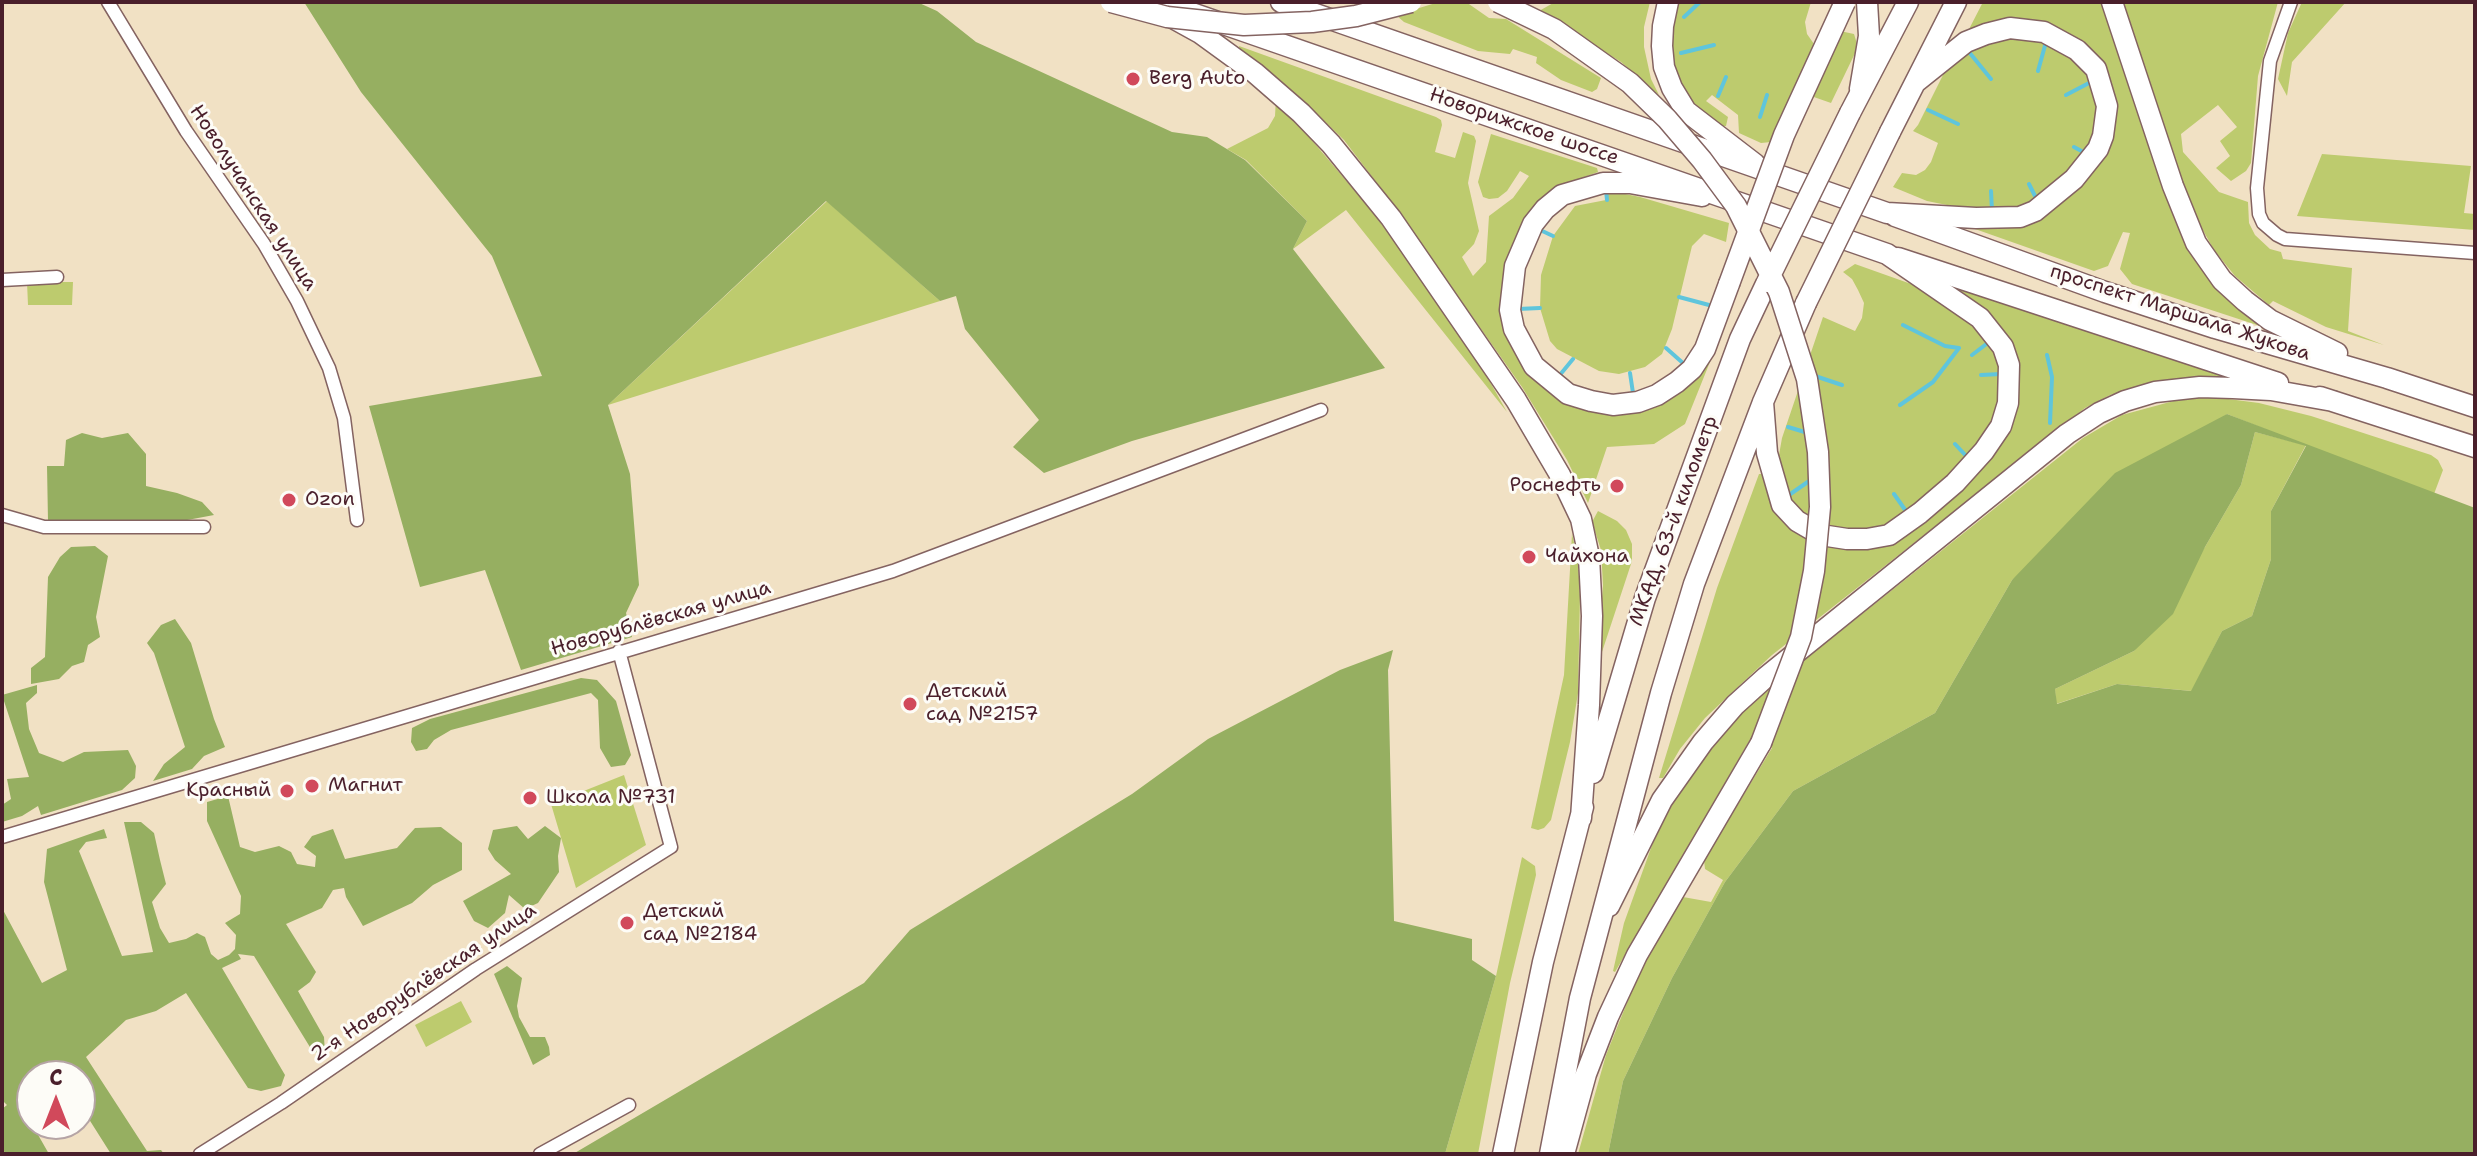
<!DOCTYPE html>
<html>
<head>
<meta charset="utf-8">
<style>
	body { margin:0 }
	#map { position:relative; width:2477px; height:1156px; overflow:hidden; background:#f1e1c4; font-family:"Shantell Sans",sans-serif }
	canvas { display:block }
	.frame { position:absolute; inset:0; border:4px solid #4a1f2b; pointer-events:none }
	.north { position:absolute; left:16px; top:1060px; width:80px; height:80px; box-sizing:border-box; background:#fdfcf7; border:2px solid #b5a4a5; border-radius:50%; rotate:0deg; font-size:22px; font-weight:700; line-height:32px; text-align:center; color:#4a1f2b }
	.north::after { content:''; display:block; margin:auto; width:28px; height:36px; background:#d1495b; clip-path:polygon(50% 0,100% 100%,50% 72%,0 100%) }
</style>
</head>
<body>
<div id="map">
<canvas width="2477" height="1156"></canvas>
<div class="frame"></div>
<div class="north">С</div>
</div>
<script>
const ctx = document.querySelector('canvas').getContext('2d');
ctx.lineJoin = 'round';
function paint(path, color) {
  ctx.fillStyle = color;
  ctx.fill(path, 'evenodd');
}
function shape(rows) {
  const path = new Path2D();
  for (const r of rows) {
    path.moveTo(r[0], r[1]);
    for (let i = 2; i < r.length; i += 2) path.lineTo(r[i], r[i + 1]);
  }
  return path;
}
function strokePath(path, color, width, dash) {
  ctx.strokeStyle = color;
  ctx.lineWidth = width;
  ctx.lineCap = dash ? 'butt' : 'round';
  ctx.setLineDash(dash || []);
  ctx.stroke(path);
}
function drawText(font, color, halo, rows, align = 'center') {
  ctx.font = font + ' "Shantell Sans",sans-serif';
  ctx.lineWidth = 6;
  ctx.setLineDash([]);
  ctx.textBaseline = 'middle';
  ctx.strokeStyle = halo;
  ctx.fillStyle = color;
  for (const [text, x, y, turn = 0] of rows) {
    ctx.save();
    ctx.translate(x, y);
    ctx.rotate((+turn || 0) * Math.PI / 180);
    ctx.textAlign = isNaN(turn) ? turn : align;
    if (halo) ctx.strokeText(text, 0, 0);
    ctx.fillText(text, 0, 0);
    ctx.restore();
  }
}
paint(shape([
	[1439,2,1466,2,1489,18,1506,19,1601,78,1597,89,1592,92,1561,80,1536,63,1537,57,1513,49,1510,54,1478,51,1404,22,1396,15],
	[1555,2,1650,2,1644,27,1644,47,1651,79,1659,95,1621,62,1539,11],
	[1674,2,1811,2,1805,22,1807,34,1814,44,1771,142,1761,143,1739,133,1738,115,1712,95,1706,101,1728,117,1726,126,1720,126,1705,115,1685,97,1673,67,1669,23],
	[1983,2,2106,2,2165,183,2261,323,2260,326,2132,284,2120,269,2130,233,2123,232,2108,266,2094,271,1975,229,2006,226,2112,139,2116,117,2116,105,2071,37,1966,35],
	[2121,2,2278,2,2258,76,2251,163,2246,171,2231,181,2216,168,2230,156,2220,141,2237,127,2218,105,2181,134,2183,152,2219,192,2248,202,2249,223,2255,235,2270,249,2281,252,2283,259,2352,268,2348,331,2384,345,2326,327,2273,301,2269,305,2235,276,2214,250,2200,225,2181,179],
	[2302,2,2346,2,2292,62,2287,96,2278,79,2288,33],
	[1840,31,1854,34,1858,47,1831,103,1811,96],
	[1994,37,2035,37,2073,59,2086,72,2094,89,2098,111,2091,145,2081,162,2022,209,1976,210,1952,206,1927,201,1893,187,1902,173,1916,175,1925,170,1931,162,1938,143,1913,131,1918,125,1948,65,1959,54],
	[1239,46,1436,117,1441,120,1442,125,1435,152,1455,158,1463,132,1474,136,1476,141,1468,183,1479,231,1474,244,1462,257,1473,276,1486,262,1489,216,1513,198,1529,176,1520,171,1507,191,1498,198,1489,199,1483,197,1478,182,1491,134,1597,168,1598,172,1568,183,1521,233,1516,351,1616,411,1709,358,1720,337,1685,424,1654,444,1607,447,1588,503,1567,460,1522,387,1392,203,1344,140,1300,98,1240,53],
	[1276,98,1366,204,1390,235,1477,359,1507,412,1346,210,1293,249,1307,221,1246,160,1227,149,1268,128,1275,116],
	[2322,154,2471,166,2464,213,2475,214,2475,230,2297,216],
	[1606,190,1640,197,1729,223,1726,242,1704,234,1692,246,1672,329,1662,354,1645,367,1619,374,1599,371,1557,349,1550,341,1540,308,1541,275,1553,236,1575,206,1606,200],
	[827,201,940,301,608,405],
	[1855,264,1928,290,1951,303,1993,342,2003,382,1994,425,1950,478,1886,528,1849,533,1807,520,1796,508,1786,492,1780,474,1779,455,1782,438,1823,317,1855,331,1862,318,1864,303,1858,290,1852,279,1843,272],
	[27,282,73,282,72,305,28,305],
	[1954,287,2224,376,2223,380,2195,378,2165,380,2110,395,2085,408,1772,655,1705,718,1680,749,1663,778,1659,778,1717,588,1759,474,1764,474,1767,492,1777,512,1852,546,1959,487,2016,375,1954,290],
	[2213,397,2259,403,2311,416,2431,455,2438,460,2443,470,2434,494,2306,445,2271,511,2271,559,2252,616,2222,631,2192,691,2117,684,2056,704,2055,689,2134,651,2205,547,2241,485,2255,432,2305,445,2227,414,2012,580,1935,713,1793,791,1725,882,1672,978,1623,1081,1608,1154,1578,1154,1606,1055,1637,978,1678,901,1683,897,1711,902,1723,880,1705,869,1704,860,1772,748,1751,738,1615,972,1613,971,1624,923,1655,837,1673,799,1724,729,1778,681,2083,438,2122,415,2181,399],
	[1598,511,1617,521,1626,530,1632,544,1632,561,1601,655,1598,654,1603,585,1601,550,1592,522],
	[1572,534,1578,560,1580,596,1578,693,1570,742,1551,820,1544,828,1538,830,1531,828,1564,675],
	[624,775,646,845,576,888,551,804],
	[1522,857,1535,866,1536,875,1510,983,1478,1154,1445,1154,1496,976],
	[461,1001,472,1022,426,1047,415,1025]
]), '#bdcb6e');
paint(shape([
	[304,2,917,2,937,11,976,42,1172,132,1207,137,1245,160,1307,221,1293,249,1385,368,1132,441,1044,473,1013,447,1039,420,965,329,956,296,940,301,826,201,608,405,630,474,639,585,626,613,632,637,521,670,485,570,420,587,369,406,542,376,492,256,361,92],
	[2227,414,2475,508,2475,1154,1608,1154,1623,1081,1672,978,1725,882,1793,791,1935,713,2012,580,2115,473],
	[2255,432,2306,446,2271,511,2271,559,2252,616,2222,631,2191,691,2117,684,2057,704,2055,689,2134,651,2173,614,2205,547,2241,485],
	[82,433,102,438,128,433,146,454,146,486,177,493,202,502,214,515,182,521,48,521,47,466,64,466,66,440],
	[95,546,108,556,96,617,100,637,88,645,84,662,72,666,59,679,31,684,31,668,45,657,48,577,60,557,71,547],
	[175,619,191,643,214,719,225,747,204,756,192,769,153,781,164,764,185,747,154,653,147,643,161,625],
	[1393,650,1388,670,1394,921,1472,939,1472,960,1496,976,1445,1154,573,1154,864,983,910,930,1132,794,1208,739,1340,670],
	[581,678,597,680,616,701,631,755,625,765,611,767,600,748,598,700,591,693,451,730,434,740,427,749,416,751,411,742,412,728,430,719],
	[37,685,37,693,26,703,29,729,39,753,63,762,84,752,128,750,136,766,135,778,122,790,41,815,38,806,22,816,2,822,2,805,11,799,7,779,29,777,2,695],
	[228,796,240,847,255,852,279,846,291,852,297,864,315,867,316,856,304,847,312,836,333,829,345,859,397,848,415,828,441,827,462,843,462,870,433,885,412,903,363,926,346,897,344,888,333,890,322,908,286,924,316,972,310,982,298,991,324,1037,325,1054,313,1052,254,956,238,954,241,959,222,968,285,1075,281,1086,261,1091,248,1088,186,993,156,1011,126,1020,86,1057,147,1151,161,1150,164,1154,111,1154,80,1105,80,1076,62,1076,54,1064,46,1076,32,1076,32,1088,17,1098,49,1154,6,1154,2,1149,2,1109,7,1105,2,1100,2,908,42,983,67,970,44,882,47,849,104,829,107,838,86,842,79,851,122,956,153,952,124,822,141,822,154,833,160,860,166,884,152,902,160,928,169,943,186,939,197,933,205,937,211,954,218,960,229,955,235,949,236,935,225,923,240,914,241,896,207,821,207,802],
	[517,826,528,839,545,826,561,838,558,856,559,872,538,903,525,909,509,895,505,913,488,928,474,921,463,901,511,874,495,860,488,849,493,830],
	[507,966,522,978,517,1006,519,1017,530,1037,545,1037,549,1047,550,1055,533,1065,494,974]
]), '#96af61');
strokePath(shape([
	[1684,17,1700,2],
	[1969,52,1991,79],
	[1681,53,1714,45],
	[2038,71,2046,42],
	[2066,95,2089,83],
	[1718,96,1726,77],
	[1928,110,1958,124],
	[1760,117,1767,95],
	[2074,147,2087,154],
	[2029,184,2038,202],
	[1606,190,1607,200],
	[1991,191,1992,211],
	[1538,229,1553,236],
	[1679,297,1709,305],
	[1518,309,1540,308],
	[1903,325,1945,346,1959,348],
	[1666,348,1684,364],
	[1972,355,1989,342],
	[2047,355,2052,377,2050,423],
	[1630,373,1633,393],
	[1812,375,1842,385],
	[1981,375,2001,374],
	[1559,376,1573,359],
	[1900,405,1933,382,1959,348],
	[1788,427,1808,433],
	[1955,444,1968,458],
	[1894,494,1908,514],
	[1789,495,1812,479]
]), '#5fc5dc', 4);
const minor = shape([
	[108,2,186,131,264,244,297,301,329,368,344,418,357,520],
	[2291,2,2270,61,2257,188,2259,214,2263,223,2277,235,2285,239,2475,253],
	[2,280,57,277],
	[2,515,44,527,204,527],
	[2,837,893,571,1321,410],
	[200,1154,281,1103,476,969,671,847,619,651],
	[540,1154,629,1105]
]);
const primary = shape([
	[1668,2,1663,26,1662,46,1664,67,1672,88,1686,111,1755,164],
	[2112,2,2173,186,2196,243,2222,280,2245,301,2270,320,2337,353],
	[1860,89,1869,36,1867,2],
	[1702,196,1630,183,1603,183,1562,195,1545,209,1533,224,1515,266,1510,310,1514,329,1534,366,1568,394,1591,401,1613,405,1638,402,1657,395,1677,382,1692,369,1705,349,1729,284],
	[1895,216,2105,292,2215,328,2387,378,2475,407],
	[1898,258,2278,383],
	[2320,397,2475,447],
	[1609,906,1662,800,1703,742,1735,705,1766,677,2067,434,2099,413,2125,401,2155,392,2200,387,2233,388,2271,390,2333,401]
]);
const trunk = shape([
	[1160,2,1887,254,1980,318,2003,347,2009,365,2008,403,2001,426,1984,451,1955,483,1920,513,1889,535,1867,539,1847,539,1821,535,1797,521,1782,505,1767,453,1763,402],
	[1281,2,1887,213,1976,218,2020,217,2035,211,2074,179,2098,149,2103,136,2107,106,2096,69,2077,50,2044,32,2010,28,1986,34,1966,42,1916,82],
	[1171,17,1200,33,1255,73,1301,113,1331,144,1391,218,1516,400,1560,475,1581,519,1589,557,1592,616,1589,705,1581,818],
	[1850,113,1908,2],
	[1890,132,1956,2],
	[1593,773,1645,598,1740,339,1766,284],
	[1503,1154,1543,962,1583,807],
	[1550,1154,1580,998,1661,693,1694,584,1763,402,1806,303],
	[1564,1154,1586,1074,1608,1017,1637,955,1761,743]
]);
strokePath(minor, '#846361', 15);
strokePath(primary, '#846361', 23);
strokePath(trunk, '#846361', 23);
strokePath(minor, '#fff', 12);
strokePath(primary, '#fff', 20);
strokePath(trunk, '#fff', 20);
const primaryBridge = shape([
	[1729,284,1784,135,1845,2]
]);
const trunkBridge = shape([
	[1111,2,1167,17,1244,25,1312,22,1356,16,1411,2],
	[1498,2,1554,29,1630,83,1667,119,1702,160,1736,206,1779,292,1807,379,1818,452,1820,507,1814,571,1801,637,1761,743],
	[1767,282,1850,113],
	[1806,303,1890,132]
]);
strokePath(primaryBridge, '#846361', 23, []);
strokePath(trunkBridge, '#846361', 23, []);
strokePath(primaryBridge, '#fff', 20);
strokePath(trunkBridge, '#fff', 20);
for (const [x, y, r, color] of [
	[1133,79,8,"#d1495b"],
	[1617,486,8,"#d1495b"],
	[289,500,8,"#d1495b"],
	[1529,557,8,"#d1495b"],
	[910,704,8,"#d1495b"],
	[312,786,8,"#d1495b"],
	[287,791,8,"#d1495b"],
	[530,798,8,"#d1495b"],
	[627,923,8,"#d1495b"]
]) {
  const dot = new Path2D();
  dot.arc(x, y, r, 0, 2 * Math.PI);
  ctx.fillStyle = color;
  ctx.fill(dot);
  strokePath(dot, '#fdfcf7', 3);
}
drawText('20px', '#4a1f2b', '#fdfcf7', [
	["Berg Auto",1149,79],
	["Роснефть",1601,486,"right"],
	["Ozon",305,500],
	["Чайхона",1545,557],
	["Детский",926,692],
	["сад №2157",926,715],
	["Магнит",328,786],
	["Красный",271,791,"right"],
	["Школа №731",546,798],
	["Детский",643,912],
	["сад №2184",643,935]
], 'left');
drawText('20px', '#4a1f2b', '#fdfcf7', [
	["Новорижское шоссе",1524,127,19],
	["Новолучанская улица",253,198,57],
	["проспект Маршала Жукова",2180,313,18],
	["МКАД, 63-й километр",1674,521,-70],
	["Новорублёвская улица",661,619,-16],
	["2-я Новорублёвская улица",424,983,-34]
]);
</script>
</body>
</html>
